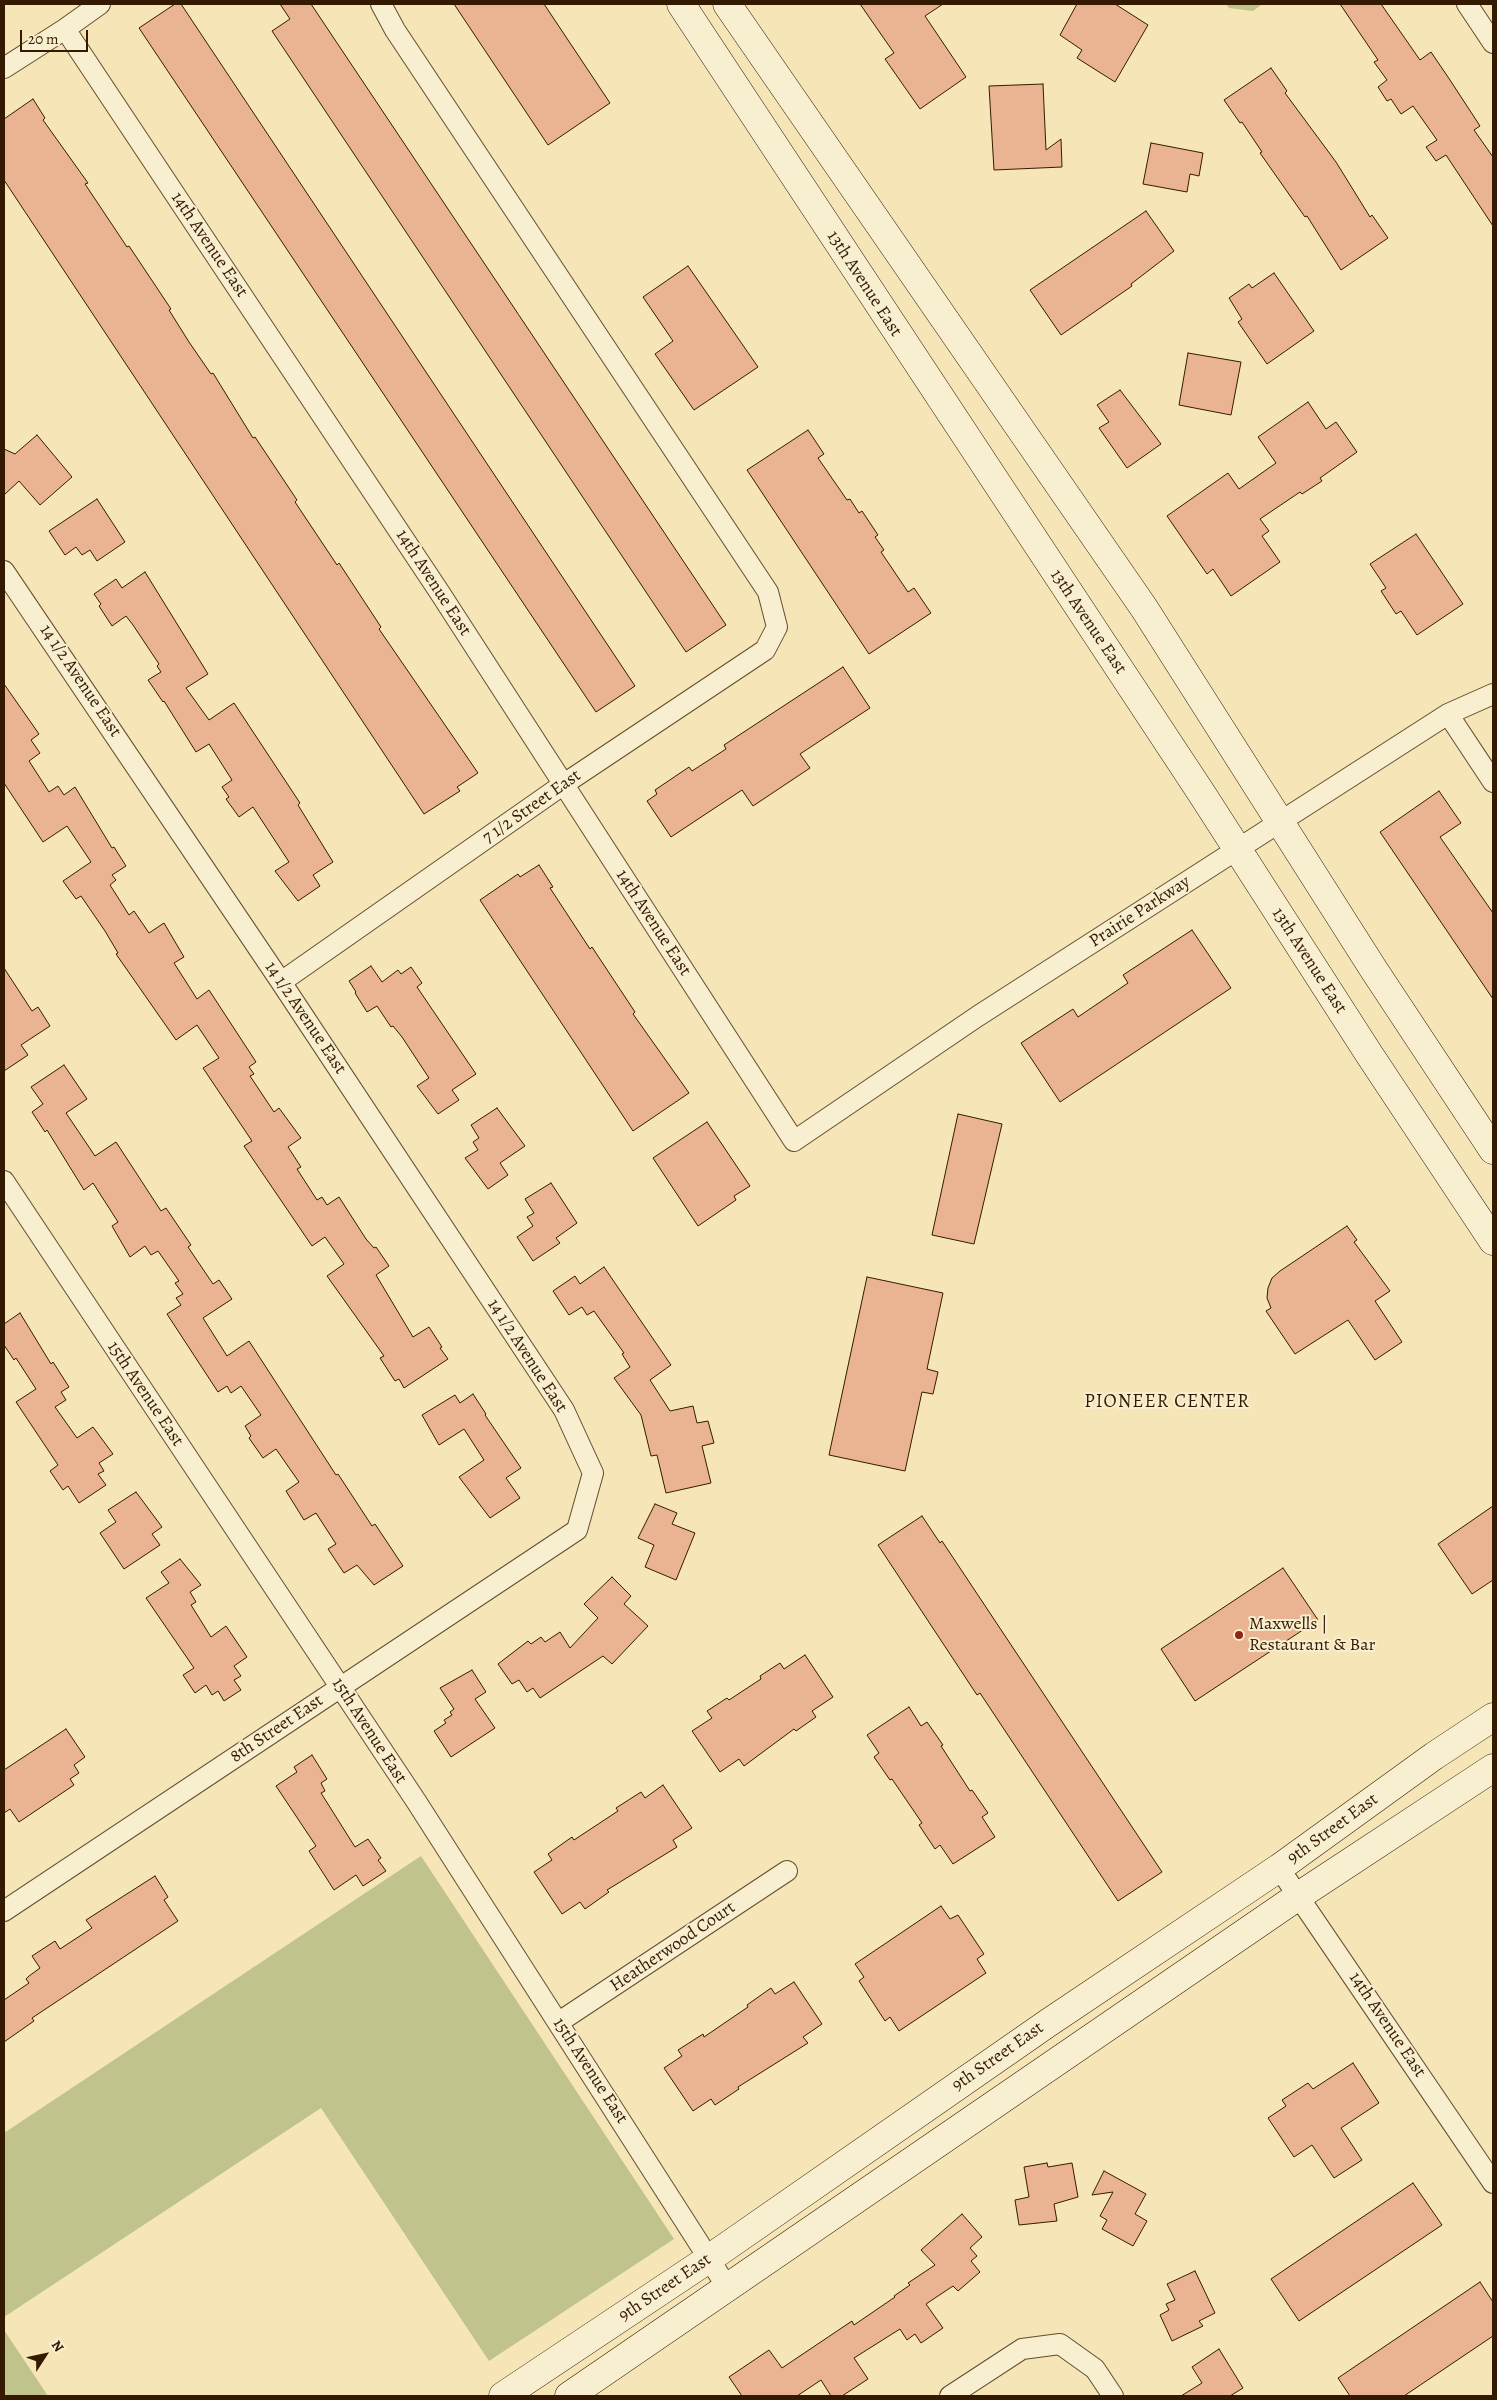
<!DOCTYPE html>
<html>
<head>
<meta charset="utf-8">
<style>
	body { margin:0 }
	#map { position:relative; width:1497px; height:2400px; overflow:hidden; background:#f5e5b7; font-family:Alegreya,serif }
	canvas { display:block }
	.frame { position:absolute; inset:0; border:5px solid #341a00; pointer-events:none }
	.north { position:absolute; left:20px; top:2330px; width:50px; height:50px; -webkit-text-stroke:4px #f8eed0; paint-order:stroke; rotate:55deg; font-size:14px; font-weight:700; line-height:20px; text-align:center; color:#341a00 }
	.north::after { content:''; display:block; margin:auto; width:18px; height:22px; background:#341a00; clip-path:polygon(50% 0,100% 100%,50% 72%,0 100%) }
	.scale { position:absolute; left:20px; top:30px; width:68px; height:22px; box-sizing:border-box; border:2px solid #341a00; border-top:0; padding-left:6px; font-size:15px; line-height:18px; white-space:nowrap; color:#341a00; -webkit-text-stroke:4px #f8eed0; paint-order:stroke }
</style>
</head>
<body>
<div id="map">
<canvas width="1497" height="2400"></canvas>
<div class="frame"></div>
<div class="north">N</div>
<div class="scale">20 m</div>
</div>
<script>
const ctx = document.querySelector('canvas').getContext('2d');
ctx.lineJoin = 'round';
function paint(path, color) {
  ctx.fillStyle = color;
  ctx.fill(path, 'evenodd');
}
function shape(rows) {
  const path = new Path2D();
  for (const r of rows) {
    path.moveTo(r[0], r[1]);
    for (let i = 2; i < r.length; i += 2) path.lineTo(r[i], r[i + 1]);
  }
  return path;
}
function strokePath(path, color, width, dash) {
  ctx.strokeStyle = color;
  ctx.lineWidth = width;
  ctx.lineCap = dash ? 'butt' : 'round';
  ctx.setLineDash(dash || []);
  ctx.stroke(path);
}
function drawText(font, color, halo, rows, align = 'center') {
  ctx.font = font + ' Alegreya,serif';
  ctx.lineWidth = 4;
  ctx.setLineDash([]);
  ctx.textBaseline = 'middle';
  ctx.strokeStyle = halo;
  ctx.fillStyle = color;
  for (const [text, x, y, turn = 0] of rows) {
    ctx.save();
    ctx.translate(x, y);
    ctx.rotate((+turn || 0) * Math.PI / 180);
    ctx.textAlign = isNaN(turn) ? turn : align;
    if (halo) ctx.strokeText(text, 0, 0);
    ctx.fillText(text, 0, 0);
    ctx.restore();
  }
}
paint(shape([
	[1226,4,1260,4,1261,5,1253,11,1229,8],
	[421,1856,674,2239,489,2361,321,2108,4,2317,4,2133],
	[4,2330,48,2396,4,2396]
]), '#c0c38b');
const building = shape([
	[175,4,181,4,635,686,596,712,139,28,175,4],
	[280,4,311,4,726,625,686,652,272,31,290,19,280,4],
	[454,4,544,4,610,103,548,145,454,4],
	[860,4,943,4,925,16,966,77,920,109,885,59,894,53,860,4],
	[1077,4,1115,4,1148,25,1115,82,1077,58,1082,50,1060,35,1077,4],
	[1340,4,1381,4,1420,60,1431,52,1450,80,1480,126,1474,130,1493,157,1493,226,1446,155,1436,161,1426,147,1437,140,1413,106,1401,114,1391,99,1387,101,1378,87,1387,80,1374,62,1378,60,1340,4],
	[1271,68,1287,91,1285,93,1336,162,1370,217,1372,215,1388,238,1341,270,1307,216,1305,217,1260,153,1262,152,1242,122,1240,123,1224,100,1271,68],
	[1043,84,1046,150,1061,139,1062,167,994,170,989,86,1043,84],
	[33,99,45,118,43,120,88,183,85,184,127,247,129,246,171,309,169,310,189,342,211,374,213,373,253,438,255,437,297,500,295,502,337,565,339,563,381,627,379,629,478,773,457,787,460,791,424,814,4,180,4,119,33,99],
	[1151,143,1203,153,1199,176,1190,174,1187,192,1143,184,1151,143],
	[1146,211,1174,251,1131,284,1132,286,1061,335,1030,290,1146,211],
	[688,266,758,367,694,410,655,354,673,341,643,297,688,266],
	[1274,273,1314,331,1267,364,1238,322,1242,319,1229,298,1249,284,1252,288,1274,273],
	[1188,353,1241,362,1231,415,1179,405,1188,353],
	[1120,390,1161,444,1127,468,1099,428,1109,422,1097,405,1120,390],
	[1308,402,1326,429,1336,422,1357,452,1320,478,1322,481,1302,494,1300,492,1260,519,1269,531,1262,536,1280,562,1231,596,1213,569,1207,574,1167,516,1228,473,1239,489,1276,463,1258,437,1308,402],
	[808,430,824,454,818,458,847,500,850,499,859,513,862,511,878,535,875,537,884,550,881,552,908,592,914,588,931,613,869,654,747,470,808,430],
	[37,435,72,477,40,505,19,481,4,495,4,449,15,454,37,435],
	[97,499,125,542,97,561,90,550,82,555,76,547,65,555,49,531,97,499],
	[1416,534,1463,604,1417,635,1401,611,1396,614,1381,591,1386,588,1370,564,1416,534],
	[145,572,208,674,186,688,209,720,234,703,300,803,298,805,333,862,313,875,320,886,298,901,275,871,289,862,253,807,239,817,226,799,229,797,222,787,232,780,209,744,196,752,164,701,163,702,148,680,161,672,157,666,159,664,133,625,126,616,112,626,99,606,101,604,94,594,116,579,122,588,145,572],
	[843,667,870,708,800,754,810,768,753,806,742,790,671,837,647,801,657,794,655,790,689,767,692,771,726,749,724,745,843,667],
	[4,684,39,734,31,740,40,753,29,761,49,792,58,786,64,795,75,787,112,848,114,847,126,866,112,875,116,880,110,885,129,915,134,911,149,933,164,923,184,957,174,963,197,999,209,990,256,1062,249,1067,254,1074,250,1076,274,1112,279,1108,301,1138,288,1147,301,1167,297,1169,317,1200,322,1197,327,1205,339,1197,366,1239,374,1248,376,1247,389,1266,376,1275,413,1337,429,1327,442,1347,440,1348,448,1359,404,1388,399,1379,395,1381,380,1358,384,1356,327,1276,344,1264,325,1237,312,1246,244,1146,252,1141,203,1068,219,1058,197,1025,176,1040,116,954,118,953,105,931,81,896,76,899,63,881,91,862,67,826,43,842,4,783,4,684],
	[1439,791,1461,823,1440,837,1493,913,1493,999,1380,832,1439,791],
	[539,865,553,887,550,888,590,949,592,947,635,1012,633,1014,689,1093,633,1131,480,900,518,874,520,877,539,865],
	[1192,930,1231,988,1060,1102,1021,1043,1073,1009,1078,1017,1128,983,1123,975,1192,930],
	[371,966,382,982,398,970,401,974,411,967,422,983,417,987,476,1074,452,1090,459,1100,438,1114,417,1086,429,1078,402,1037,393,1026,391,1027,377,1006,367,1012,355,993,356,992,349,981,371,966],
	[4,968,32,1011,38,1007,50,1026,21,1045,28,1055,4,1071,4,968],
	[64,1065,87,1099,66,1113,95,1156,116,1142,161,1211,166,1208,191,1245,188,1247,213,1284,219,1280,232,1299,203,1318,227,1356,249,1341,336,1475,338,1474,372,1526,375,1524,403,1566,374,1585,357,1565,344,1573,328,1549,336,1544,316,1513,304,1520,286,1491,299,1482,276,1449,263,1458,249,1438,251,1436,245,1426,261,1415,241,1386,231,1393,227,1386,218,1392,167,1314,181,1305,176,1298,183,1294,175,1283,179,1281,158,1251,151,1255,145,1246,130,1257,112,1226,118,1222,93,1183,84,1190,47,1130,45,1132,32,1112,43,1104,31,1087,64,1065],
	[497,1108,525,1146,500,1163,508,1175,488,1189,465,1158,478,1150,473,1142,479,1138,471,1125,497,1108],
	[958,1114,1002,1124,974,1244,932,1235,958,1114],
	[707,1122,750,1186,734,1196,736,1200,698,1226,653,1158,707,1122],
	[551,1183,577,1223,556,1238,560,1243,533,1261,517,1237,533,1226,527,1217,534,1213,525,1199,551,1183],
	[1347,1226,1357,1240,1354,1242,1390,1291,1375,1301,1402,1342,1375,1360,1348,1320,1295,1354,1266,1311,1271,1308,1267,1298,1268,1288,1272,1278,1280,1271,1347,1226],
	[604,1267,671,1365,650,1380,670,1411,693,1406,697,1423,708,1421,714,1443,702,1446,711,1483,666,1493,657,1455,651,1456,641,1415,614,1378,630,1367,622,1354,624,1353,594,1311,587,1315,582,1307,569,1315,553,1291,575,1276,580,1284,604,1267],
	[867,1277,943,1293,927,1369,938,1372,933,1394,922,1392,905,1471,829,1455,867,1277],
	[20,1313,51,1364,53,1362,69,1387,61,1392,66,1400,55,1407,77,1438,93,1427,113,1454,99,1463,104,1471,98,1474,106,1485,79,1503,68,1486,63,1490,50,1471,58,1465,16,1402,36,1389,16,1358,14,1360,4,1345,4,1324,20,1313],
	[473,1394,486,1414,485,1415,521,1468,506,1478,520,1498,490,1518,459,1477,484,1460,464,1429,439,1445,422,1415,455,1395,460,1403,473,1394],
	[136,1492,162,1527,152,1534,160,1545,124,1569,100,1533,116,1522,108,1510,136,1492],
	[655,1504,677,1513,672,1524,695,1533,676,1580,645,1567,654,1545,638,1538,655,1504],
	[1493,1506,1493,1580,1472,1594,1438,1544,1493,1506],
	[922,1516,940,1543,942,1541,1162,1872,1118,1901,980,1693,977,1695,878,1545,922,1516],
	[180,1559,201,1585,190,1592,196,1602,191,1605,211,1637,226,1626,247,1657,234,1666,241,1676,234,1680,241,1690,224,1701,218,1691,212,1695,206,1685,195,1693,183,1675,194,1668,146,1598,169,1583,161,1572,180,1559],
	[1283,1568,1318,1620,1195,1701,1161,1649,1283,1568],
	[612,1577,631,1596,624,1604,648,1626,612,1664,603,1656,540,1698,533,1688,527,1692,519,1680,512,1684,498,1664,528,1641,531,1644,541,1637,545,1642,560,1632,570,1648,598,1618,584,1604,612,1577],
	[805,1655,833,1697,812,1711,816,1717,796,1731,794,1729,744,1766,739,1759,720,1772,692,1731,712,1718,707,1711,727,1698,729,1700,761,1679,760,1676,780,1663,784,1669,805,1655],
	[472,1670,486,1692,475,1699,495,1728,451,1757,434,1731,446,1723,444,1720,452,1715,450,1712,454,1709,440,1688,472,1670],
	[909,1707,921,1726,927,1722,943,1745,941,1746,970,1791,972,1790,988,1813,982,1817,995,1837,953,1864,940,1845,935,1849,919,1825,922,1823,892,1779,890,1780,874,1757,879,1753,867,1735,909,1707],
	[66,1729,85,1757,74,1765,79,1773,70,1779,74,1785,19,1822,10,1809,4,1813,4,1770,66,1729],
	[312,1755,327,1779,321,1783,325,1791,321,1793,333,1812,355,1847,368,1839,381,1858,378,1860,386,1871,363,1886,356,1875,334,1890,309,1851,316,1846,276,1786,297,1772,294,1767,312,1755],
	[663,1785,692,1828,673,1840,677,1847,607,1890,609,1892,585,1909,580,1902,562,1914,534,1872,552,1860,548,1854,572,1837,574,1840,618,1811,616,1808,641,1792,645,1798,663,1785],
	[155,1876,168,1897,164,1900,178,1921,32,2018,34,2021,4,2042,4,2000,29,1983,26,1979,29,1976,40,1968,32,1956,55,1941,60,1949,92,1928,86,1920,155,1876],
	[941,1906,950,1919,958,1915,984,1954,977,1959,986,1973,899,2031,890,2017,885,2021,859,1981,864,1977,855,1964,941,1906],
	[794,1982,822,2024,803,2037,808,2043,738,2087,739,2089,715,2105,711,2099,693,2111,664,2068,682,2056,678,2050,703,2034,704,2037,748,2007,747,2005,771,1988,775,1994,794,1982],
	[1353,2063,1379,2103,1341,2128,1362,2160,1334,2178,1312,2145,1294,2157,1268,2118,1286,2106,1282,2100,1308,2083,1313,2089,1353,2063],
	[1047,2163,1048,2167,1072,2163,1078,2197,1054,2204,1057,2221,1019,2225,1015,2200,1029,2197,1024,2167,1047,2163],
	[1104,2171,1146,2194,1135,2214,1147,2221,1133,2246,1102,2229,1107,2220,1100,2216,1113,2192,1092,2195,1104,2171],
	[1413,2183,1442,2225,1299,2321,1271,2279,1413,2183],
	[962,2214,982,2237,970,2248,977,2256,971,2261,980,2272,958,2291,953,2286,926,2304,943,2328,921,2343,915,2334,907,2340,900,2329,854,2358,868,2379,842,2396,831,2396,821,2380,797,2396,742,2396,729,2377,769,2350,782,2368,852,2321,854,2325,895,2297,894,2296,910,2285,908,2283,935,2265,921,2250,962,2214],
	[1195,2271,1215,2313,1199,2321,1203,2326,1172,2341,1160,2315,1169,2310,1166,2304,1175,2300,1167,2284,1195,2271],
	[1480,2282,1493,2302,1493,2336,1404,2396,1350,2396,1338,2378,1480,2282],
	[1219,2349,1243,2388,1230,2396,1181,2396,1202,2383,1192,2367,1219,2349]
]);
paint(building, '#eab492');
strokePath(building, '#341a00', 1);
const minor = shape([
	[1467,4,1493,43],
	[65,29,440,593,794,1141,978,1016,1448,714,1493,694],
	[4,68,65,29,100,4],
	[4,571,281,982,564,1410,593,1473,577,1530,4,1911],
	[1448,714,1493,782],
	[281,982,564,784,765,650,777,627,768,592,395,30,381,4],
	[4,1181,416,1801,727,2287],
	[1279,1868,1493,2183],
	[559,2022,787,1871],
	[950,2396,1022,2349,1060,2344,1095,2369,1113,2396]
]);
const secondary = shape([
	[681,4,1202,794,1369,1054,1493,1241],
	[727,4,1144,608,1374,970,1493,1150],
	[503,2396,710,2258,1048,2023,1279,1868,1434,1756,1493,1717],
	[569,2396,1297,1897,1493,1768]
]);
strokePath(minor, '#644d2e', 22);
strokePath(secondary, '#341a00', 29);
strokePath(minor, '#f8eed0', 20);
strokePath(secondary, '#f8eed0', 28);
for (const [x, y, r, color] of [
	[1239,1635,5,"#8f2418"]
]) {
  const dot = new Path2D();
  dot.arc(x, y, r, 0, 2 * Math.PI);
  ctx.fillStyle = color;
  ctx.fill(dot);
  strokePath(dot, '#f8eed0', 2);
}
drawText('18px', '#341a00', '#f8eed0', [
	["14th Avenue East",209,245,56],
	["13th Avenue East",864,284,57],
	["14th Avenue East",433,583,57],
	["13th Avenue East",1088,622,56],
	["14 1/2 Avenue East",80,681,56],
	["7 1/2 Street East",532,807,-35],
	["Prairie Parkway",1140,912,-33],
	["14th Avenue East",653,923,57],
	["13th Avenue East",1309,961,57],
	["14 1/2 Avenue East",305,1018,56],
	["14 1/2 Avenue East",527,1356,57],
	["15th Avenue East",145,1394,56],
	["8th Street East",277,1729,-34],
	["15th Avenue East",369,1731,57],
	["9th Street East",1333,1829,-36],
	["Heatherwood Court",673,1947,-34],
	["14th Avenue East",1387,2025,56],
	["9th Street East",998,2057,-35],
	["15th Avenue East",590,2071,57],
	["9th Street East",665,2288,-34]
]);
drawText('18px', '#341a00', '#f8eed0', [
	["Maxwells |",1249,1625],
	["Restaurant & Bar",1249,1646]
], 'left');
ctx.letterSpacing = '1px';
drawText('19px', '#341a00', '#f8eed0', [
	["PIONEER CENTER",1167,1402]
]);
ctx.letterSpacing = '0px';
</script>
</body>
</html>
